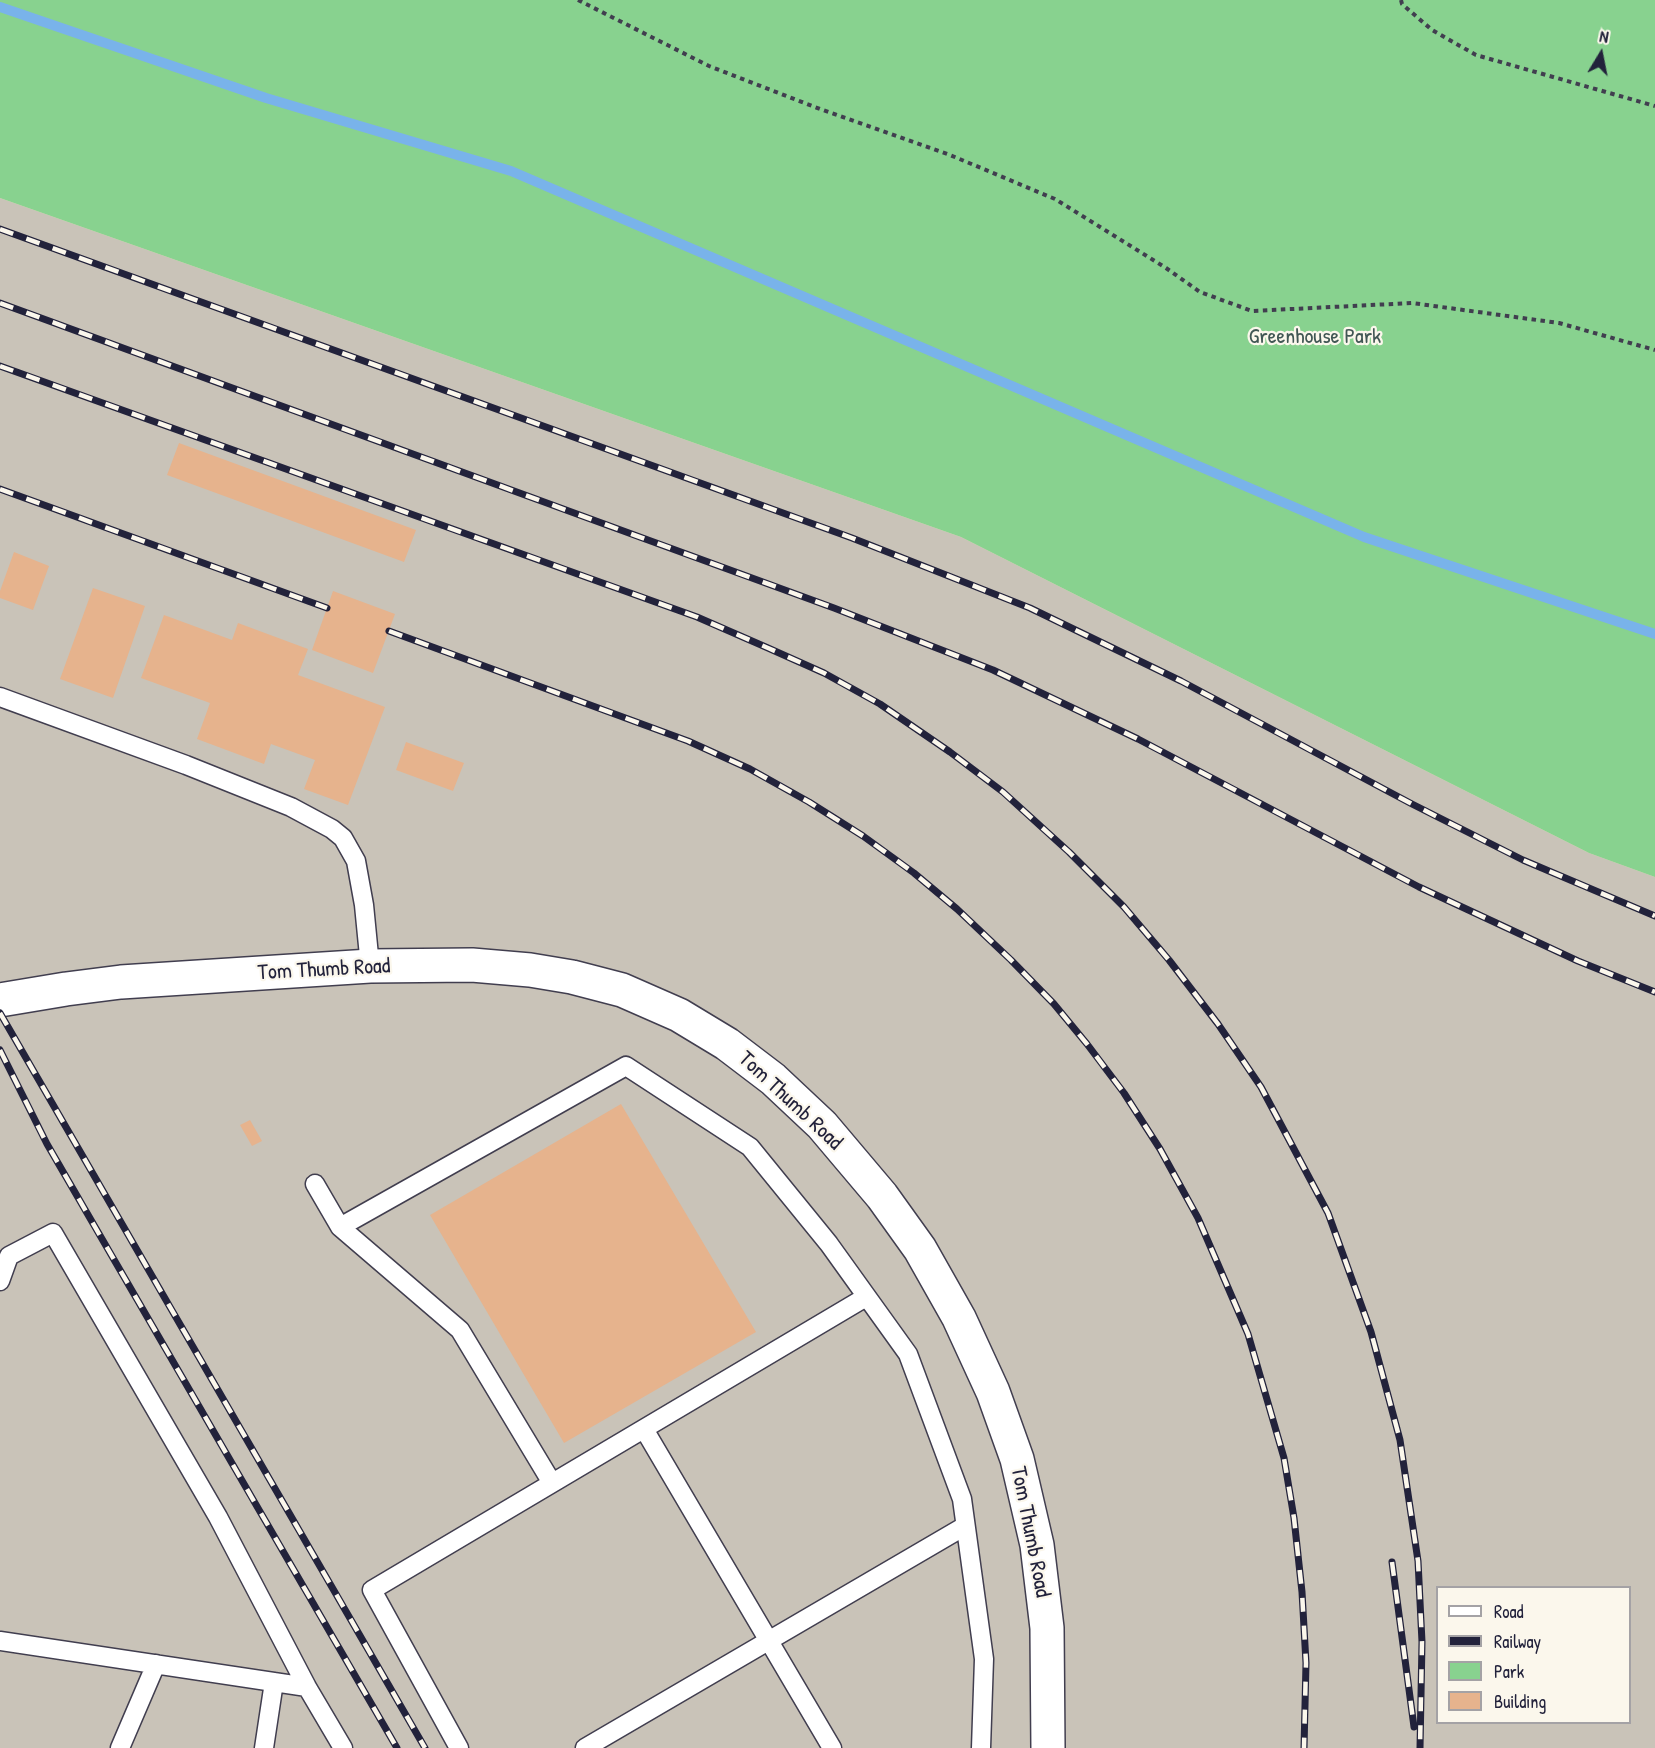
<!DOCTYPE html>
<html>
<head>
<meta charset="utf-8">
<style>
	body { margin:0 }
	#map { position:relative; width:1655px; height:1748px; overflow:hidden; background:#f2dfc0; font-family:"Patrick Hand",sans-serif }
	canvas { display:block }
	.legend { position:absolute; left:1436px; top:1586px; width:195px; height:138px; box-sizing:border-box; background:#fbf7ec; border:2px solid #a4a2a5; margin:0; padding:8px 10px; list-style:none; font-size:18px; color:#22223b }
	.legend li { display:flex; align-items:center; gap:12px; height:30px }
	.legend b { width:30px; border:2px solid #a4a2a5 }
	.north { position:absolute; left:1571px; top:24px; width:60px; height:60px; -webkit-text-stroke:4px #fbf7ec; paint-order:stroke; rotate:10deg; font-size:16px; font-weight:700; line-height:24px; text-align:center; color:#22223b }
	.north::after { content:''; display:block; margin:auto; width:21px; height:27px; background:#22223b; clip-path:polygon(50% 0,100% 100%,50% 72%,0 100%) }
</style>
</head>
<body>
<div id="map">
<canvas width="1655" height="1748"></canvas>
<ul class="legend">
<li><b style="height:8px;background:#fff"></b>Road</li>
<li><b style="height:8px;background:#22223b"></b>Railway</li>
<li><b style="height:16px;background:#88d28f"></b>Park</li>
<li><b style="height:16px;background:#e6b38d"></b>Building</li>
</ul>
<div class="north">N</div>
</div>
<script>
const ctx = document.querySelector('canvas').getContext('2d');
ctx.lineJoin = 'round';
function paint(path, color) {
  ctx.fillStyle = color;
  ctx.fill(path, 'evenodd');
}
function shape(rows) {
  const path = new Path2D();
  for (const r of rows) {
    path.moveTo(r[0], r[1]);
    for (let i = 2; i < r.length; i += 2) path.lineTo(r[i], r[i + 1]);
  }
  return path;
}
function strokePath(path, color, width, dash) {
  ctx.strokeStyle = color;
  ctx.lineWidth = width;
  ctx.lineCap = dash ? 'butt' : 'round';
  ctx.setLineDash(dash || []);
  ctx.stroke(path);
}
function drawText(font, color, halo, rows, align = 'center') {
  ctx.font = font + ' "Patrick Hand",sans-serif';
  ctx.lineWidth = 4.5;
  ctx.setLineDash([]);
  ctx.textBaseline = 'middle';
  ctx.strokeStyle = halo;
  ctx.fillStyle = color;
  for (const [text, x, y, turn = 0] of rows) {
    ctx.save();
    ctx.translate(x, y);
    ctx.rotate((+turn || 0) * Math.PI / 180);
    ctx.textAlign = isNaN(turn) ? turn : align;
    if (halo) ctx.strokeText(text, 0, 0);
    ctx.fillText(text, 0, 0);
    ctx.restore();
  }
}
paint(shape([
	[0,198,961,537,1589,853,1655,877,1655,1748,0,1748],
	[1438,1588,1630,1588,1630,1722,1438,1722]
]), '#c9c3b8');
paint(shape([
	[0,0,1655,0,1655,877,1589,853,961,537,0,198]
]), '#88d28f');
strokePath(shape([
	[0,7,266,98,511,171,1364,537,1655,634]
]), '#79b3ea', 10);
paint(shape([
	[179,443,416,530,404,562,167,475],
	[14,552,49,566,33,610,0,598,0,591],
	[93,588,145,606,113,698,60,679],
	[333,591,395,614,373,673,312,650],
	[164,615,232,640,238,623,308,649,298,675,385,707,348,805,304,789,315,760,271,744,264,764,197,739,210,703,141,678],
	[406,742,464,763,453,791,396,770],
	[621,1104,756,1332,564,1443,430,1215],
	[250,1120,262,1141,252,1146,240,1125]
]), '#e6b38d');
const lane = shape([
	[0,697,186,765,291,807,332,829,343,838,356,861,364,905,370,966],
	[315,1184,340,1227,460,1330,552,1483],
	[340,1227,626,1066,750,1147,829,1244,908,1354,962,1499,984,1659,981,1748],
	[0,1281,9,1256,53,1233,218,1517,307,1687,343,1748],
	[644,1429,832,1748],
	[0,1641,307,1687],
	[120,1748,156,1664],
	[264,1748,274,1682],
	[459,1748,372,1590,866,1297],
	[585,1748,965,1526]
]);
const street = shape([
	[0,1000,66,989,121,982,370,966,472,965,530,970,572,977,622,990,679,1015,727,1044,773,1079,822,1125,882,1196,920,1249,959,1318,993,1392,1017,1459,1037,1545,1047,1628,1048,1748]
]);
strokePath(lane, '#413e4f', 21);
strokePath(street, '#413e4f', 36);
strokePath(shape([
	[578,0,709,66,820,109,950,155,1055,199,1166,268,1200,292,1252,311,1412,303,1559,323,1655,350],
	[1401,0,1402,4,1432,30,1476,55,1655,106]
]), '#413e4f', 4, [4.5, 4.5]);
strokePath(lane, '#fff', 18);
strokePath(street, '#fff', 33);
const rail = shape([
	[0,229,852,538,1030,608,1181,681,1412,804,1523,860,1655,916],
	[0,303,834,608,993,670,1138,739,1419,887,1578,961,1655,992],
	[0,366,697,617,768,648,824,673,880,704,950,752,1003,792,1069,852,1124,907,1169,960,1218,1024,1261,1087,1328,1213,1371,1332,1400,1440,1418,1561,1422,1642,1420,1748],
	[0,489,327,608],
	[389,631,688,741,750,769,809,802,863,836,914,873,957,909,1011,960,1054,1004,1087,1044,1124,1093,1160,1149,1198,1218,1248,1334,1284,1458,1294,1518,1302,1592,1306,1663,1304,1748],
	[0,1013,425,1748],
	[0,1050,47,1144,397,1748],
	[1392,1562,1414,1727]
]);
strokePath(rail, '#22223b', 7);
strokePath(rail, '#fbf7ec', 4.5, [14]);
drawText('22px', '#415754', '#fbf7ec', [
	["Greenhouse Park",1315,337]
]);
drawText('22px', '#22223b', '#fbf7ec', [
	["Tom Thumb Road",324,970,-3],
	["Tom Thumb Road",790,1101,43],
	["Tom Thumb Road",1030,1532,79]
]);
</script>
</body>
</html>
